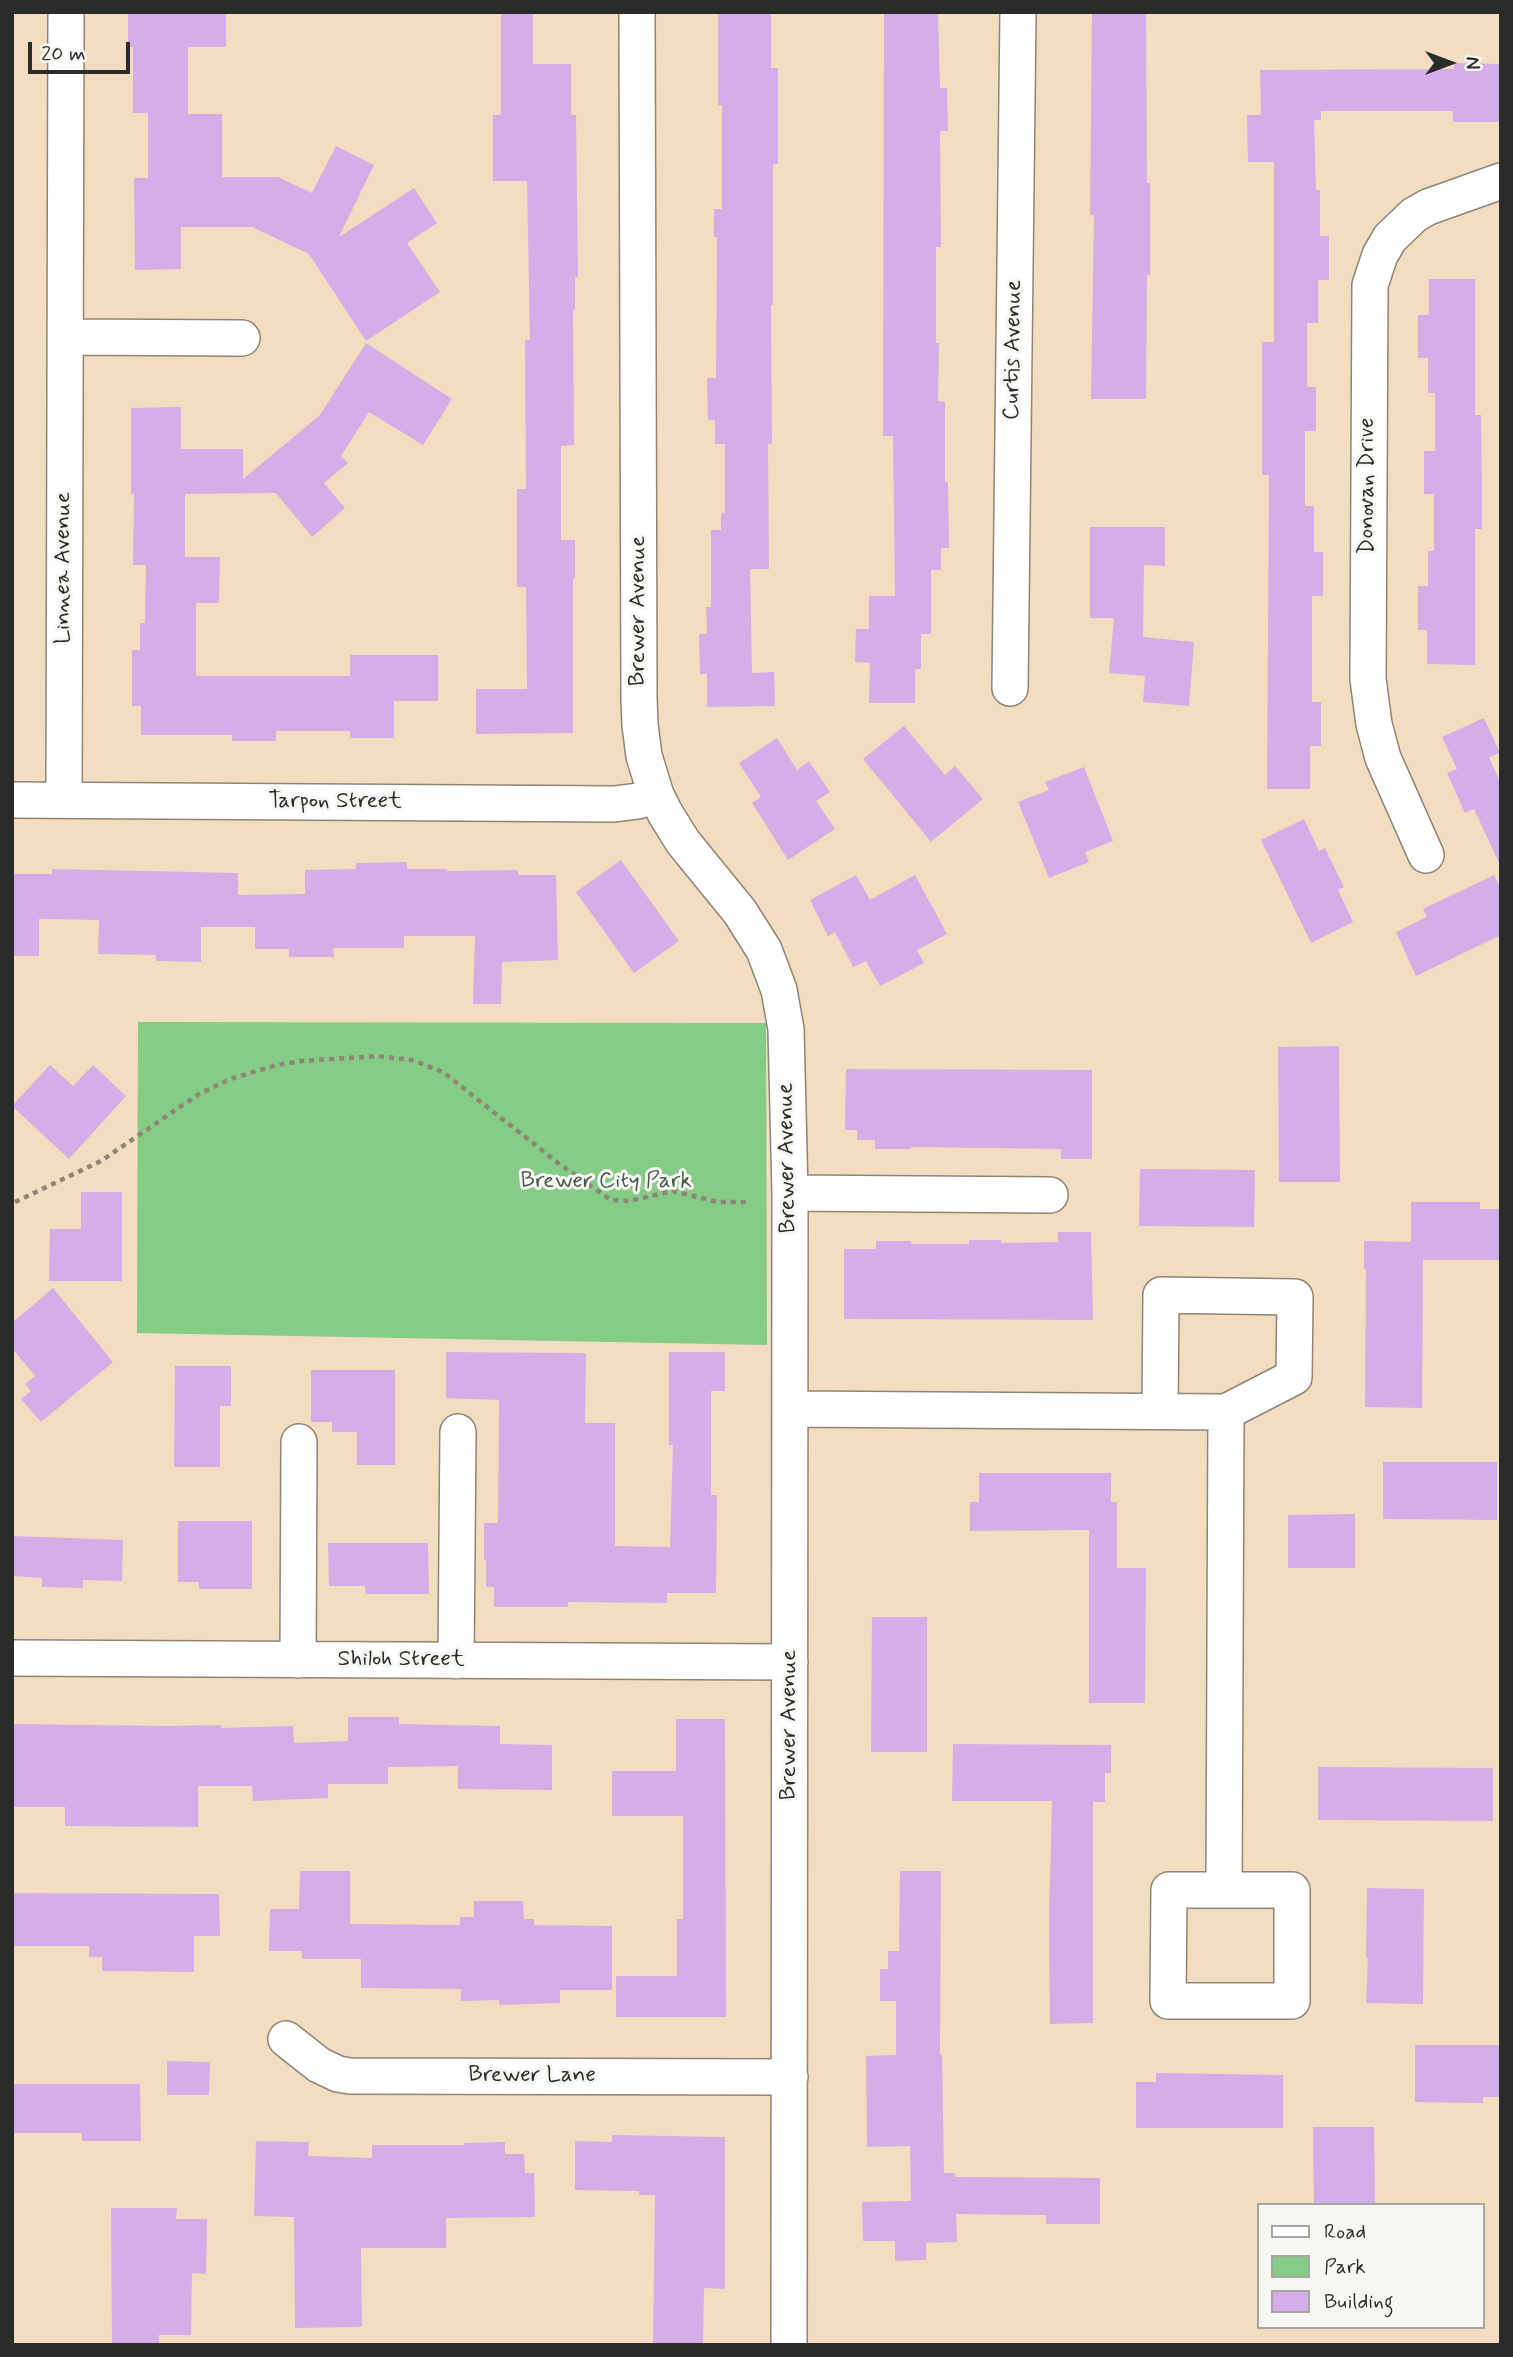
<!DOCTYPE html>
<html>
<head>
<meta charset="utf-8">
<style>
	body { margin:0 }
	#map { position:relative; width:1513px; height:2357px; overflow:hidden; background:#f3ddc1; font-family:Mynerve,sans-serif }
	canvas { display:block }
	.frame { position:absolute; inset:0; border:14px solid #2b2b2b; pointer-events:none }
	.legend { position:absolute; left:1257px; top:2203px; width:228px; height:126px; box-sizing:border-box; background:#f6f6f2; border:2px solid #a5a5a2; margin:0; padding:9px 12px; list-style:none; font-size:21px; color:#2b2b2b }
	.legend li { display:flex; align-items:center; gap:14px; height:35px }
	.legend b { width:35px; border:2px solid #a5a5a2 }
	.north { position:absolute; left:1415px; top:28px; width:70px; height:70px; -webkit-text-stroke:5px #f6f6f2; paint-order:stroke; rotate:90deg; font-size:19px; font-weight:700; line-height:28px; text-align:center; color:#2b2b2b }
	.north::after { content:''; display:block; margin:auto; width:24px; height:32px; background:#2b2b2b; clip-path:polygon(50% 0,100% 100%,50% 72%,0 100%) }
	.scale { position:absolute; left:28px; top:42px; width:102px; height:32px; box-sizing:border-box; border:4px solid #2b2b2b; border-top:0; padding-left:9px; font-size:21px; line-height:24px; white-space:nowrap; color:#2b2b2b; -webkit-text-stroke:5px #f6f6f2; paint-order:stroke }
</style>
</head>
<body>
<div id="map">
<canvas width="1513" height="2357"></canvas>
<div class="frame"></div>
<ul class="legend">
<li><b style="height:9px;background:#fff"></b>Road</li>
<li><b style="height:19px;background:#85cc87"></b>Park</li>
<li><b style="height:19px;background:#d5aee8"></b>Building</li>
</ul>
<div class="north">N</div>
<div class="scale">20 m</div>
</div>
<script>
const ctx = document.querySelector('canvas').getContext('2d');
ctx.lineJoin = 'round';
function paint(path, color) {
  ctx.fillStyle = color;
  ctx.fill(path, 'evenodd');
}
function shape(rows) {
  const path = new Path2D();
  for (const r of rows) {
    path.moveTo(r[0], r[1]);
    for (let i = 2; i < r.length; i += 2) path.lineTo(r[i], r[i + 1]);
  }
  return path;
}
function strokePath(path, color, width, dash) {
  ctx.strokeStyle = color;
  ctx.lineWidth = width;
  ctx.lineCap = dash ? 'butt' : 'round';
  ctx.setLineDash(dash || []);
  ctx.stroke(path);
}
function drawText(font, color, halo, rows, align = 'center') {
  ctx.font = font + ' Mynerve,sans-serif';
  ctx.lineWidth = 6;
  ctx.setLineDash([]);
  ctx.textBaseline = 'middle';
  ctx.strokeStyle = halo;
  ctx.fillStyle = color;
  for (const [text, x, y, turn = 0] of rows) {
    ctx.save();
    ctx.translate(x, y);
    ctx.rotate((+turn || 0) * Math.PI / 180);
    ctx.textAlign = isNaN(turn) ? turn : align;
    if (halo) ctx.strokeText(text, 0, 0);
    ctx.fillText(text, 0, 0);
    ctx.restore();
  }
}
paint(shape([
	[138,1022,766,1023,767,1345,137,1333]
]), '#85cc87');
paint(shape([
	[128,12,226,12,226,47,188,47,188,114,222,114,222,177,278,177,312,193,336,146,374,165,339,237,414,188,437,223,407,243,440,292,366,341,309,254,252,227,181,227,181,269,135,270,134,178,148,178,148,113,133,113,133,47,128,47],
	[501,12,533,12,533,64,571,64,571,115,576,115,578,277,575,277,575,310,573,310,574,445,561,446,561,540,575,540,575,578,573,578,573,733,476,734,476,689,527,689,526,587,517,587,517,489,526,489,525,340,530,340,527,181,493,181,493,115,501,115],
	[718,12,771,12,771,68,778,68,778,164,773,164,773,305,771,305,772,444,768,444,769,569,750,569,752,673,774,672,775,706,707,707,707,674,700,674,699,634,707,634,706,607,711,607,711,530,721,530,721,513,725,513,725,444,715,444,715,420,708,420,707,378,716,378,717,237,714,237,714,209,722,209,722,105,718,105],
	[884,12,938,12,940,88,947,88,948,131,940,131,941,247,936,247,936,343,939,343,938,401,945,402,945,482,948,482,949,548,941,548,941,570,931,570,931,634,921,634,921,669,915,669,915,703,869,703,870,663,855,662,856,629,869,629,869,596,895,596,893,436,883,436],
	[1092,12,1146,12,1147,183,1150,183,1150,275,1147,275,1146,399,1091,399,1094,215,1090,215],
	[1454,63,1501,64,1501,122,1453,122,1453,111,1321,111,1321,120,1314,120,1316,190,1320,190,1320,236,1329,236,1329,280,1318,280,1318,323,1307,323,1307,387,1316,387,1316,431,1305,431,1305,506,1314,506,1314,552,1323,552,1323,596,1312,596,1312,702,1321,702,1321,746,1310,746,1310,789,1267,789,1269,475,1262,475,1262,342,1274,342,1274,162,1248,162,1247,115,1261,115,1260,70,1454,69],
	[1429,279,1475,279,1475,415,1481,415,1482,491,1482,529,1475,529,1475,665,1427,664,1427,630,1418,630,1418,586,1428,586,1428,551,1434,551,1434,494,1424,494,1424,451,1435,451,1435,393,1428,393,1428,358,1418,358,1418,315,1429,315],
	[366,343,452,399,423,445,369,412,341,456,348,463,324,483,345,508,312,537,276,493,185,494,185,557,220,557,219,603,196,603,196,676,350,676,350,655,438,655,438,701,394,701,394,738,350,738,350,731,276,731,276,741,232,741,232,735,141,735,141,706,132,706,132,650,140,650,140,623,145,623,146,565,133,565,134,494,131,494,131,408,181,407,181,449,243,449,243,479,320,415],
	[1090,527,1165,527,1165,566,1144,565,1143,637,1194,642,1189,706,1143,702,1145,676,1109,673,1114,618,1090,618],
	[1484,718,1500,753,1489,757,1501,784,1501,867,1474,809,1465,813,1447,773,1457,769,1442,737],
	[904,726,945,775,955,766,983,799,931,842,863,759],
	[777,738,797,770,809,761,830,792,816,801,835,829,788,860,752,803,761,797,739,763],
	[1084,767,1113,841,1085,852,1089,862,1049,878,1018,802,1049,790,1045,782],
	[1304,819,1319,851,1325,848,1344,887,1338,890,1353,922,1311,943,1261,840],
	[621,860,679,941,634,973,576,892],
	[407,862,407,869,447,869,447,871,518,870,518,875,556,875,558,960,502,962,501,1004,473,1004,475,936,404,936,404,948,333,948,334,957,289,957,289,949,255,949,255,927,201,927,201,962,156,961,156,955,98,954,99,920,39,919,39,956,12,956,12,874,52,874,52,869,238,873,238,895,305,894,305,870,356,869,356,863],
	[856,875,870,900,915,875,947,934,917,950,924,963,880,986,866,961,853,967,835,932,828,936,810,900],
	[1494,875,1501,889,1501,935,1416,976,1396,932,1427,917,1423,909],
	[1339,1046,1340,1182,1279,1182,1278,1047],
	[50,1065,73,1086,93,1065,126,1096,69,1159,12,1106],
	[846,1069,1092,1070,1092,1159,1061,1159,1061,1149,911,1147,911,1149,875,1149,875,1140,857,1140,857,1130,845,1130],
	[1140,1169,1255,1170,1254,1227,1139,1226],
	[81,1192,122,1192,122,1281,49,1281,50,1229,81,1229],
	[1411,1202,1480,1202,1480,1209,1501,1209,1501,1260,1423,1260,1422,1408,1365,1407,1366,1269,1364,1269,1364,1241,1411,1242],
	[1058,1232,1091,1232,1093,1320,844,1319,844,1249,876,1249,876,1241,911,1241,911,1244,969,1244,969,1240,1001,1240,1001,1243,1058,1242],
	[53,1288,113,1362,41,1422,21,1399,31,1391,25,1384,35,1376,12,1348,12,1323],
	[446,1352,586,1353,585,1423,615,1423,615,1546,670,1547,673,1445,669,1445,669,1352,725,1352,725,1391,711,1391,711,1495,717,1495,716,1593,667,1593,667,1603,568,1602,568,1607,494,1607,494,1587,486,1587,486,1560,484,1560,484,1523,498,1523,499,1400,446,1398],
	[175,1366,231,1366,231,1406,220,1406,220,1467,174,1467],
	[311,1370,395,1370,395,1465,357,1465,357,1432,332,1432,332,1422,311,1422],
	[1383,1462,1497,1462,1497,1520,1383,1519],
	[979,1473,1111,1473,1111,1502,1117,1502,1117,1568,1146,1568,1145,1703,1089,1703,1089,1530,970,1531,970,1502,979,1502],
	[1355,1514,1355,1568,1288,1568,1288,1515],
	[178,1521,252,1521,252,1589,199,1589,199,1582,178,1582],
	[12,1536,123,1540,122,1581,83,1580,83,1588,42,1587,42,1578,12,1576],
	[328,1543,428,1543,429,1594,366,1594,365,1586,329,1586],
	[872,1617,927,1617,927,1752,871,1752],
	[348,1717,399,1717,399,1724,500,1726,500,1744,552,1745,552,1790,458,1789,458,1766,388,1767,388,1784,328,1784,328,1798,253,1801,252,1786,198,1786,198,1827,65,1826,65,1807,12,1807,12,1724,169,1726,221,1725,221,1728,293,1726,294,1743,348,1741],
	[676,1719,725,1719,726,2017,616,2017,616,1976,677,1976,677,1919,683,1919,683,1816,612,1816,612,1771,676,1771],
	[953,1744,1111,1745,1111,1773,1105,1773,1105,1802,1093,1802,1093,2023,1050,2024,1049,1918,1052,1801,952,1801],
	[1318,1767,1493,1768,1493,1821,1318,1820],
	[300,1871,350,1871,350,1924,460,1925,460,1917,474,1917,474,1901,523,1901,524,1919,534,1919,534,1925,612,1926,612,1990,560,1990,560,2003,499,2005,499,2000,461,2001,461,1989,361,1988,361,1959,302,1959,302,1951,269,1951,270,1909,299,1909],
	[900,1871,941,1871,940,2055,942,2055,944,2173,955,2173,955,2177,1100,2178,1100,2224,1046,2224,1046,2215,956,2214,957,2242,926,2243,926,2260,895,2261,895,2241,863,2241,862,2202,911,2201,910,2146,867,2147,866,2056,896,2055,896,2001,880,2001,880,1969,888,1969,888,1951,899,1951],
	[1367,1888,1424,1889,1423,2004,1366,2003,1368,1958,1366,1958],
	[12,1893,219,1894,220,1936,194,1936,194,1972,102,1971,102,1957,89,1957,89,1946,12,1946],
	[1415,2045,1501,2045,1501,2097,1483,2097,1483,2103,1415,2102],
	[167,2061,210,2062,209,2095,167,2095],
	[1156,2073,1283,2075,1283,2128,1136,2128,1136,2082,1156,2082],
	[12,2084,140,2084,141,2141,82,2141,82,2133,12,2133],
	[1313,2127,1374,2127,1375,2205,1314,2205],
	[612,2135,725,2137,725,2289,704,2288,703,2345,653,2345,655,2195,639,2195,639,2191,575,2190,575,2141,612,2142],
	[256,2141,309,2142,308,2156,372,2158,372,2145,464,2145,464,2143,505,2142,505,2154,524,2154,525,2173,534,2173,535,2217,446,2218,446,2248,361,2248,362,2327,295,2328,294,2217,254,2216],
	[111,2208,177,2208,176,2219,207,2219,206,2274,192,2273,191,2335,159,2335,159,2345,112,2345]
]), '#d5aee8');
const minor = shape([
	[637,12,639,698,640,725,644,756,656,795,665,813,683,842,740,912,764,950,779,990,786,1029,790,1193,789,2345],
	[65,337,242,338],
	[1010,688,1018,12],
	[64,799,66,12],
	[12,800,614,804,638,801,656,795],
	[1426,855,1383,758,1374,724,1368,679,1370,285,1380,255,1390,238,1414,215,1428,207,1501,181],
	[790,1193,1050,1195],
	[790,1409,1226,1412,1294,1377,1295,1297,1161,1295,1160,1411],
	[12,1658,790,1662],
	[298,1660,299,1442],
	[456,1661,458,1432],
	[1224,1890,1292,1890,1292,2001,1168,2001,1169,1890,1224,1890,1226,1412],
	[286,2039,319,2065,338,2074,350,2076,790,2077]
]);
strokePath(minor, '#8f8476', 38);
strokePath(shape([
	[15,1202,101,1161,199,1094,230,1079,277,1065,302,1061,378,1056,412,1060,443,1072,558,1163,611,1200,629,1201,673,1191,718,1202,749,1202]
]), '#8f8476', 4.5, [5, 5]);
strokePath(minor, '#fff', 35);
drawText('23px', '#2b2b2b', '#f6f6f2', [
	["Curtis Avenue",1014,350,-89],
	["Donovan Drive",1368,486,-90],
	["Linnea Avenue",64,568,-90],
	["Brewer Avenue",639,611,-90],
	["Tarpon Street",335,802],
	["Brewer Avenue",788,1158,-91],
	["Shiloh Street",401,1660],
	["Brewer Avenue",790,1725,-90],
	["Brewer Lane",532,2076]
]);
drawText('23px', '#465b47', '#f6f6f2', [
	["Brewer City Park",606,1182]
]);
</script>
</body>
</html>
